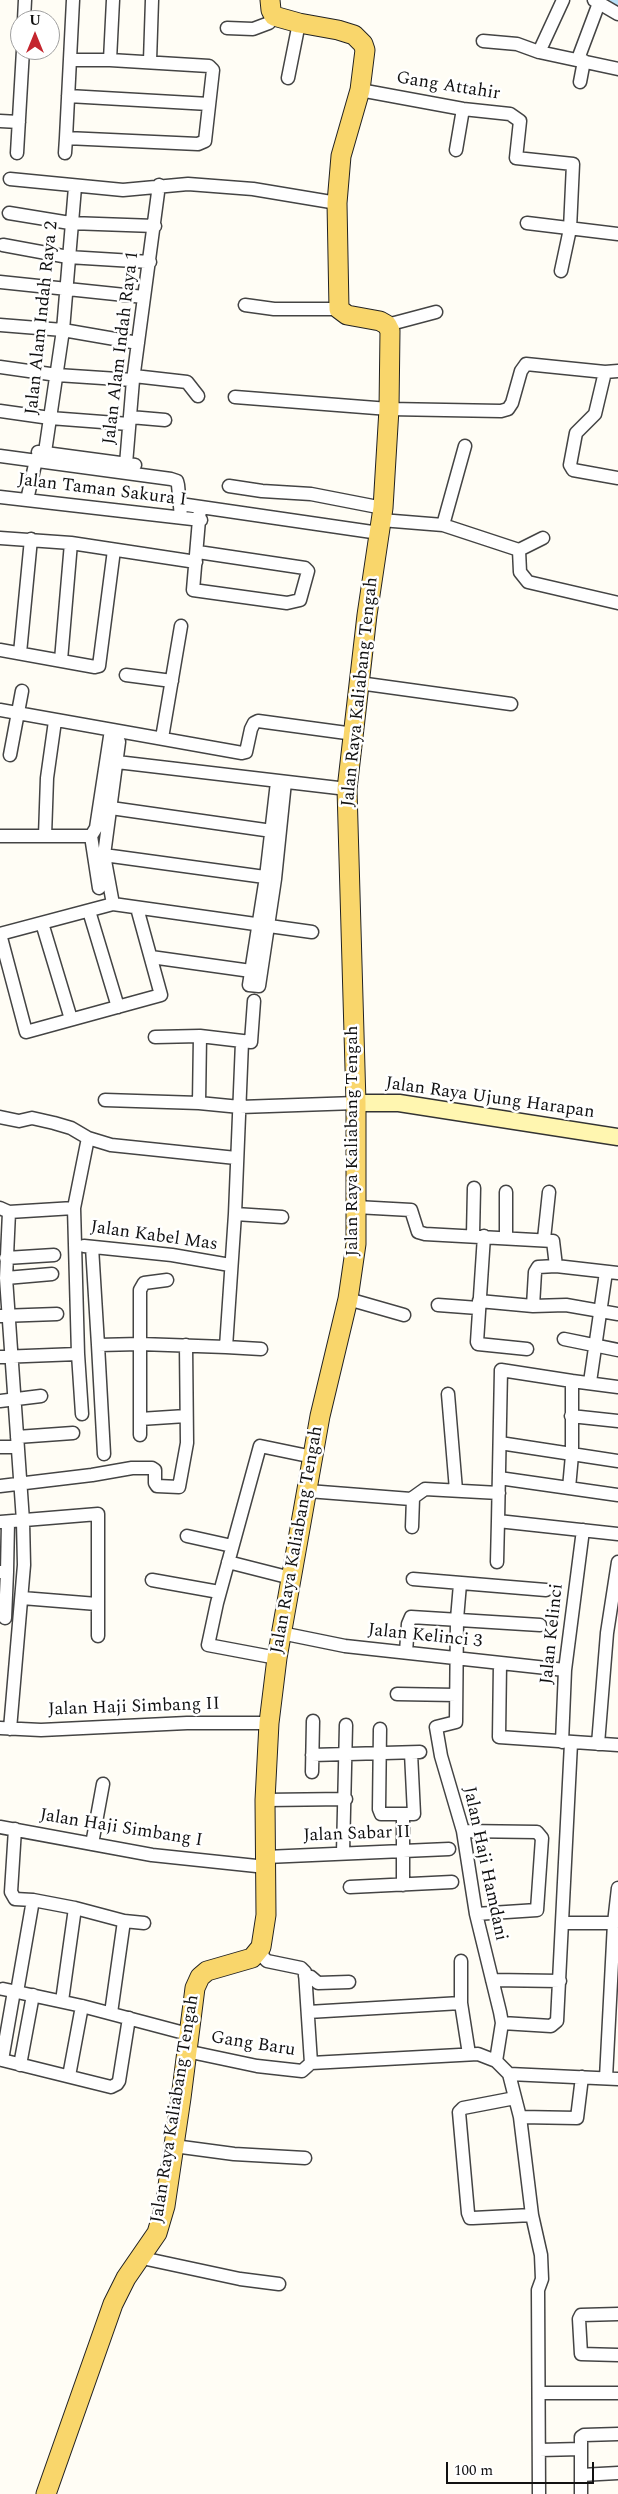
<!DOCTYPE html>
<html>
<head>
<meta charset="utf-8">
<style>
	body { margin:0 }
	#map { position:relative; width:618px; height:2494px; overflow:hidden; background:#fffdf5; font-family:Spectral,serif }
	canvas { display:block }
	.north { position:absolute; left:10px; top:10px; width:50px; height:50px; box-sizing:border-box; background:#fff; border:1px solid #a0a0a0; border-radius:50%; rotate:0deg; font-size:14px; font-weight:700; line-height:20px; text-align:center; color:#111 }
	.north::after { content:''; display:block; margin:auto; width:18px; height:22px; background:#c4262e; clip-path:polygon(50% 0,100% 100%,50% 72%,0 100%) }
	.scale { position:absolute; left:446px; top:2462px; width:148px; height:22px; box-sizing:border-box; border:2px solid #111; border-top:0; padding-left:6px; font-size:15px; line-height:18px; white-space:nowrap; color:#111; -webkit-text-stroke:4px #fff; paint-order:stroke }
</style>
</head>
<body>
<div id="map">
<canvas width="618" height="2494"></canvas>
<div class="north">U</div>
<div class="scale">100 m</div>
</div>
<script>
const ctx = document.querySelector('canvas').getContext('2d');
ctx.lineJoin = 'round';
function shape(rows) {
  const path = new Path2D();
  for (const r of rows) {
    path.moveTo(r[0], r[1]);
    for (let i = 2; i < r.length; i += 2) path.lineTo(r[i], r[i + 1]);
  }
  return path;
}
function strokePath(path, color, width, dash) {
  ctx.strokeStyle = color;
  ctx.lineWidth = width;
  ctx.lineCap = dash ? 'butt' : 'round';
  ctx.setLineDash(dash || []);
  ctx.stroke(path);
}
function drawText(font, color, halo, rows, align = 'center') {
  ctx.font = font + ' Spectral,serif';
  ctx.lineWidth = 5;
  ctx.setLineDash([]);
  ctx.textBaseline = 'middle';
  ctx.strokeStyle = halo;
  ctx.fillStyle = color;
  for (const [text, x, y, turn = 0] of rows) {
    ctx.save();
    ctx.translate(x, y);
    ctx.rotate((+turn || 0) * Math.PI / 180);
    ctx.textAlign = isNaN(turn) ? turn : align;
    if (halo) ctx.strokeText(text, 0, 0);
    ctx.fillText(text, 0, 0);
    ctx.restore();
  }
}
strokePath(shape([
	[617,0,618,1]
]), '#b9e0f7', 18);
const street = shape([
	[594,0,618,14],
	[24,20,25,0],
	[227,28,253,29,269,23,274,16],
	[483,41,517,44,539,52,618,69],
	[539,52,563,0],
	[578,59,599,3],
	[70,60,110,60,209,66,213,70,205,141,198,144,66,138,73,0],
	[110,60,113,0],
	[150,61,152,0],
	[288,78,299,23],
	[580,82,584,61],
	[360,90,463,109,510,114,520,121,516,158,573,164,570,229,561,271],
	[68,96,209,104],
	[0,121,19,122],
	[456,150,463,109],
	[17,153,23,50],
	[65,153,66,138],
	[10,179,123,190,188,184,253,189,337,203],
	[9,213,70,223,155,226],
	[527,223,618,234],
	[3,245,68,257,150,262],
	[0,282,144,297],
	[245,305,274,309,339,309],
	[0,325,63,330,138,343],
	[387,325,436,312],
	[0,367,57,375,133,380],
	[605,372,595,414,576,433,570,465,573,470,618,478],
	[134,376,187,382,198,396],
	[235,397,389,409,501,411,508,409,512,403,521,371,526,364,605,372,618,371],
	[0,411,50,418,129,424],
	[130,417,165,420],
	[38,452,135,465],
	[45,452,63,330,75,187],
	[0,456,171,479,177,481,178,485,181,517],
	[126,464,133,380,159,185],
	[229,486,262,491,311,494,383,508],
	[0,497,201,520],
	[27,500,36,460],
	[180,504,379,533],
	[381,520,443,525,519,550,543,538],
	[443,525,465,446],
	[0,538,71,543,196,562],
	[519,550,520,572,528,582,618,603],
	[198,552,305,568,308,571,300,600,287,603,193,590,200,508],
	[0,650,95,667,99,666,114,550],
	[20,653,31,539],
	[61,660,71,543],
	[126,675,172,681],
	[359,683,511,704],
	[0,710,242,753,246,752,251,729,254,723,258,721,354,734],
	[162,738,181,626],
	[10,755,22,691],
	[117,762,347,789],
	[277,782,266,877,249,985,259,986,275,879,285,782],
	[111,808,279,832],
	[0,836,91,836,96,828,111,730],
	[45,836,47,778,55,721],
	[91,836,99,888],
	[104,855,272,878],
	[113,904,104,855,119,742],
	[89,911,118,1007],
	[42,923,71,1019],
	[0,934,26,1032,161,995,137,908],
	[0,934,113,904,312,932],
	[151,957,251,971],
	[155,1037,200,1036,251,1042,254,1001],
	[105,1100,199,1103,240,1107,356,1103],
	[199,1103,200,1036],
	[0,1117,19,1121,32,1118,54,1123,71,1128,88,1138,111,1145,236,1158],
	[506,1192,506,1237],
	[356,1207,411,1210,418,1232,425,1234,553,1241,556,1266],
	[0,1208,9,1212,74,1208],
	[9,1212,6,1278,23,1521,24,1565,10,1729],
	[235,1214,282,1217],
	[473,1235,474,1188],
	[484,1236,477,1342,478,1344,527,1349],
	[544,1239,549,1192],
	[84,1246,172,1255,230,1265],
	[92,1247,98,1345,140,1344,226,1347,235,1214,242,1042],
	[6,1258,54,1255],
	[6,1278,52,1274],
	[348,1299,404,1315],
	[479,1301,533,1306,566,1305,618,1314],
	[438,1305,478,1308],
	[533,1306,535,1272,538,1267,556,1266,618,1273],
	[0,1316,57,1314],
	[564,1339,618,1350],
	[98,1345,104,1454],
	[226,1347,261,1349],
	[0,1357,78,1354],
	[572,1381,501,1370,498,1521,618,1534],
	[590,1382,606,1272],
	[448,1394,456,1490],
	[0,1401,41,1396],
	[82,1414,78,1354,74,1208,88,1138],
	[571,1416,618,1421],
	[140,1419,186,1416],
	[140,1435,140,1290,144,1283,167,1280],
	[17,1437,73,1433],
	[500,1443,618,1461],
	[0,1447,17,1447],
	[499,1478,618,1495],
	[0,1486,92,1475,132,1468,152,1468,155,1470,155,1483,157,1486,179,1487,187,1443,186,1345],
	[569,1488,572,1455,572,1381,618,1387],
	[308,1491,411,1499,425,1489,499,1493],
	[0,1522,98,1514,98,1636],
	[412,1527,413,1498],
	[187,1536,232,1546],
	[228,1562,291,1578],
	[497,1562,498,1521],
	[0,1572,7,1572,5,1618],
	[7,1572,8,1522],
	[413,1579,546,1590],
	[152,1580,219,1592],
	[460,1584,457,1619,456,1722,436,1727,441,1756,463,1831,476,1914,500,2012,502,2023,496,2061],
	[22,1598,97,1604],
	[281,1633,345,1646,565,1670],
	[406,1652,408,1624,411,1617,540,1625],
	[277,1658,208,1645,217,1603,260,1446,313,1457],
	[500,1664,499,1737,618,1745],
	[397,1694,456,1695],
	[0,1728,41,1730,187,1723,269,1723],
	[380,1729,379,1809,381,1814,414,1814,411,1753],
	[562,1742,565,1670,583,1530],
	[598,1744,607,1633,618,1562],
	[312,1755,420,1752],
	[312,1772,313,1721],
	[265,1800,346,1799],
	[0,1827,152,1855,266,1867],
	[15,1829,11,1892,15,1899,33,1900],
	[463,1831,537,1832,542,1838,537,1910,476,1914],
	[92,1844,103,1784],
	[343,1853,346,1725],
	[266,1857,449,1849],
	[403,1885,403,1815],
	[350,1887,452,1882],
	[124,1921,144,1923],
	[562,1923,614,1923],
	[261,1947,263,1957,267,1961,301,1968,305,1972,311,2063],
	[305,1976,311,1977,318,1983,349,1982],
	[492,1980,560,1981],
	[3,1989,82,2006,188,2034],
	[14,1991,2,2060,111,2087,117,2084,119,2081,129,2018],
	[17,1992,33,1900,75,1908,124,1921,111,2013],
	[62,2001,75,1908],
	[461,2003,461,1961],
	[308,2012,461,2003,469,2054],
	[502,2023,551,2026,557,2021,571,1743],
	[186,2051,257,2066,302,2071,311,2063],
	[311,2063,478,2054,496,2061,509,2074,520,2117,532,2215,541,2255,542,2279,538,2290,539,2494],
	[20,2065,33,1995],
	[509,2074,618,2079],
	[69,2076,82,2006],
	[606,2078,614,1923,618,1888],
	[515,2098,463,2108,459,2112,468,2213,470,2218,473,2218,532,2215],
	[520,2117,577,2118,582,2077],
	[174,2146,234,2154,305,2158],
	[142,2258,240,2279,279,2284],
	[618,2314,581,2315,579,2319,581,2354,618,2355],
	[539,2393,618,2393],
	[539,2450,581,2449],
	[581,2475,618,2473],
	[581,2494,581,2437,584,2435,618,2434]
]);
const secondary = shape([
	[356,1103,399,1103,618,1137]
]);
const primary = shape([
	[46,2494,113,2304,126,2278,157,2233,165,2206,181,2098,195,1988,200,1977,207,1971,252,1958,261,1947,266,1915,265,1800,269,1723,277,1658,320,1416,348,1299,356,1244,356,1103,347,789,367,615,383,508,389,409,390,331,387,325,380,321,347,315,339,309,337,203,341,156,360,90,365,50,363,44,354,35,338,30,299,23,274,16,271,10,270,0]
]);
strokePath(street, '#444', 15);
strokePath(secondary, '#333', 19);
strokePath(primary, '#222', 21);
strokePath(street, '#fff', 12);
strokePath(secondary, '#fff6b0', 16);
strokePath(primary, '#f9d66b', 19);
drawText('18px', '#111', '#fff', [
	["Gang Attahir",448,87,9],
	["Jalan Alam Indah Raya 2",43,318,-84],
	["Jalan Alam Indah Raya 1",122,348,-83],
	["Jalan Taman Sakura I",102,491,7],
	["Jalan Raya Kaliabang Tengah",361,692,-84],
	["Jalan Raya Ujung Harapan",490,1099,8],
	["Jalan Raya Kaliabang Tengah",353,1141,-90],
	["Jalan Kabel Mas",154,1237,8],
	["Jalan Raya Kaliabang Tengah",298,1540,-80],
	["Jalan Kelinci",553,1634,-84],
	["Jalan Kelinci 3",425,1637,6],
	["Jalan Haji Simbang II",134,1708,-2],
	["Jalan Haji Simbang I",121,1829,9],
	["Jalan Sabar II",357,1835,-2],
	["Jalan Haji Hamdani",484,1864,78],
	["Gang Baru",253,2045,9],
	["Jalan Raya Kaliabang Tengah",176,2109,-81]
]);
</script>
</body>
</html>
